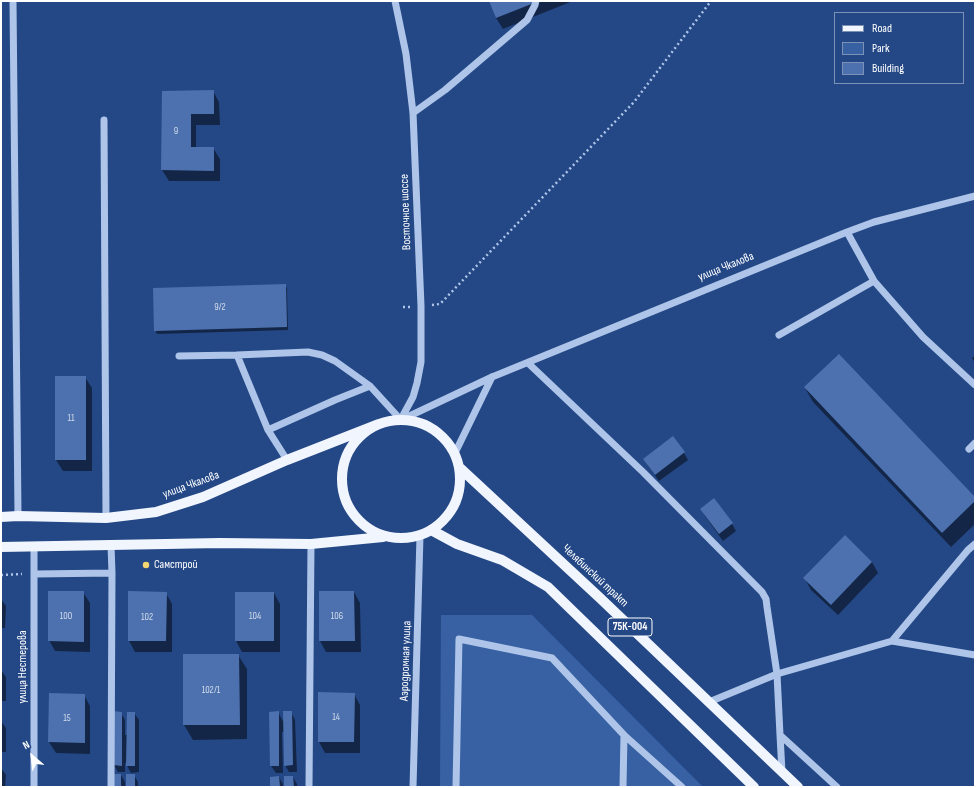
<!DOCTYPE html>
<html>
<head>
<meta charset="utf-8">
<style>
	body { margin:0 }
	#map { position:relative; width:976px; height:788px; overflow:hidden; background:#244886; font-family:"Sofia Sans Condensed",sans-serif }
	canvas { display:block }
	.frame { position:absolute; inset:0; border:2px solid #fff; pointer-events:none }
	.legend { position:absolute; left:834px; top:12px; width:130px; height:72px; box-sizing:border-box; background:#244886; border:1px solid #7c91b6; margin:0; padding:5px 7px; list-style:none; font-size:12px; color:#fff }
	.legend li { display:flex; align-items:center; gap:8px; height:20px }
	.legend b { width:20px; border:1px solid #7c91b6 }
	.north { position:absolute; left:12px; top:736px; width:40px; height:40px; -webkit-text-stroke:3px #244886; paint-order:stroke; rotate:332deg; font-size:11px; font-weight:700; line-height:16px; text-align:center; color:#fff }
	.north::after { content:''; display:block; margin:auto; width:14px; height:18px; background:#fff; clip-path:polygon(50% 0,100% 100%,50% 72%,0 100%) }
</style>
</head>
<body>
<div id="map">
<canvas width="976" height="788"></canvas>
<div class="frame"></div>
<ul class="legend">
<li><b style="height:5px;background:#f1f5fe"></b>Road</li>
<li><b style="height:11px;background:#3861a3"></b>Park</li>
<li><b style="height:11px;background:#4c71ae"></b>Building</li>
</ul>
<div class="north">N</div>
</div>
<script>
const ctx = document.querySelector('canvas').getContext('2d');
ctx.lineJoin = 'round';
function paint(path, color) {
  ctx.fillStyle = color;
  ctx.fill(path, 'evenodd');
}
function shape(rows) {
  const path = new Path2D();
  for (const r of rows) {
    if (r.length === 3) {
      path.moveTo(r[0] + r[2], r[1]);
      path.arc(r[0], r[1], r[2], 0, 2 * Math.PI);
      continue;
    }
    path.moveTo(r[0], r[1]);
    for (let i = 2; i < r.length; i += 2) path.lineTo(r[i], r[i + 1]);
  }
  return path;
}
function strokePath(path, color, width, dash) {
  ctx.strokeStyle = color;
  ctx.lineWidth = width;
  ctx.lineCap = dash ? 'butt' : 'round';
  ctx.setLineDash(dash || []);
  ctx.stroke(path);
}
function drawText(font, color, halo, rows, align = 'center') {
  ctx.font = font + ' "Sofia Sans Condensed",sans-serif';
  ctx.lineWidth = 3.5;
  ctx.setLineDash([]);
  ctx.textBaseline = 'middle';
  ctx.strokeStyle = halo;
  ctx.fillStyle = color;
  for (const [text, x, y, turn = 0] of rows) {
    ctx.save();
    ctx.translate(x, y);
    ctx.rotate((+turn || 0) * Math.PI / 180);
    ctx.textAlign = isNaN(turn) ? turn : align;
    if (halo) ctx.strokeText(text, 0, 0);
    ctx.fillText(text, 0, 0);
    ctx.restore();
  }
}
paint(shape([
	[441,615,532,615,703,787,440,787]
]), '#3861a3');
paint(shape([
	[490,1,573,1,503,29,496,18],
	[213,91,219,102,220,125,196,125,196,148,213,148,220,159,220,181,169,181,162,170,163,92],
	[285,285,287,288,288,330,157,334,155,330],
	[975,356,975,363,972,358],
	[85,377,92,388,92,471,63,471,56,460],
	[805,388,975,498,975,524,951,547,813,402],
	[684,453,688,460,659,481,648,466,644,459],
	[714,499,732,524,736,531,723,541,705,516,701,509],
	[872,562,878,573,838,615,811,590,805,579],
	[83,592,90,603,90,652,55,651,49,640],
	[129,592,166,593,172,604,172,652,135,652,129,641],
	[354,592,360,603,361,652,326,652,320,641],
	[274,593,280,604,280,652,242,652,236,641],
	[1,599,6,606,5,628,1,628],
	[184,655,238,655,247,669,247,739,193,740,184,725],
	[1,670,6,677,6,701,1,701],
	[50,694,84,695,90,706,90,754,56,753,49,742],
	[354,694,360,705,360,753,325,753,319,742],
	[278,712,284,723,291,712,295,720,297,772,289,772,285,765,284,732,282,732,283,773,276,773,271,766],
	[121,713,125,720,125,735,127,735,134,713,139,720,139,772,131,773,125,762,125,772,118,772,114,765],
	[1,721,6,728,6,752,1,752],
	[1,768,6,775,5,787,1,787],
	[121,775,125,782,125,787,114,787],
	[134,775,138,782,138,787,127,787],
	[279,777,283,784,283,787,271,787],
	[293,777,297,784,297,787,285,787]
]), '#0007');
paint(shape([
	[489,1,539,1,496,18],
	[214,90,214,114,191,114,191,147,214,147,214,171,161,170,162,91],
	[286,284,287,327,154,331,153,288],
	[839,354,975,497,975,501,942,533,804,387],
	[55,376,86,376,86,460,55,460],
	[673,436,685,452,655,475,643,459],
	[714,498,733,523,719,534,700,509],
	[845,535,872,562,831,605,803,578],
	[48,591,84,591,84,642,48,641],
	[128,591,167,592,166,641,128,641],
	[319,591,354,591,355,641,319,641],
	[235,592,274,592,274,641,235,641],
	[183,654,239,654,240,725,183,725],
	[318,692,355,693,354,742,318,742],
	[49,693,85,694,85,743,48,742],
	[113,711,122,712,122,766,113,765],
	[279,711,279,766,270,766,269,712],
	[283,711,292,711,293,765,284,766],
	[127,712,135,712,135,766,126,766],
	[113,774,121,774,121,787,113,787],
	[126,774,135,774,135,787,126,787],
	[279,776,280,787,270,787,270,777],
	[284,776,293,776,294,787,284,787]
]), '#4c71ae');
strokePath(shape([
	[432,305,440,304,634,102,711,1],
	[403,307,411,307],
	[1,575,22,574]
]), '#aec5e9', 2.5, [2, 3]);
strokePath(shape([
	[13,1,18,516],
	[395,1,406,54,413,113,421,306,421,362,417,383,413,397,401,419],
	[413,113,445,90,527,20,535,5,536,1],
	[104,120,106,518],
	[847,232,874,281,923,337,975,385],
	[779,335,874,281],
	[179,356,237,355],
	[528,363,643,472,762,592,766,599,767,607,777,674,709,702],
	[370,386,335,400,268,430,237,355,308,352,322,355,335,361,370,386,401,420],
	[401,420,492,377,847,232,874,222,975,196],
	[268,430,287,460],
	[969,449,975,443],
	[455,453,492,377],
	[111,545,112,573],
	[34,574,112,573,111,787],
	[892,641,975,655],
	[624,735,682,787],
	[780,735,782,772],
	[34,787,34,547],
	[309,787,311,544],
	[413,787,420,536],
	[456,787,459,639,552,658,624,735,623,787],
	[837,787,780,735,777,674,892,641,968,550,975,544]
]), '#aec5e9', 7);
strokePath(shape([
	[401,479,59],
	[460,468,600,598,798,787],
	[1,517,18,516,106,518,156,512,203,497,287,460,379,424],
	[433,531,457,544,502,560,548,587,754,787],
	[1,547,220,543,311,544,383,537]
]), '#f1f5fe', 10);
for (const [x, y, r, color] of [
	[146,565,4,"#f3d671"]
]) {
  const dot = new Path2D();
  dot.arc(x, y, r, 0, 2 * Math.PI);
  ctx.fillStyle = color;
  ctx.fill(dot);
  strokePath(dot, '#244886', 1.5);
}
drawText('10px', '#d2dceb', null, [
	["9",176,131],
	["9/2",220,307],
	["11",71,418],
	["100",66,616],
	["104",255,616],
	["106",337,616],
	["102",147,617],
	["102/1",211,690],
	["14",336,717],
	["15",67,718]
]);
for (const [x, y, w] of [
	[630,627,44]
]) {
  const box = new Path2D();
  box.roundRect(x - w / 2, y - 9, w, 18, 3);
  ctx.fillStyle = '#244886';
  ctx.fill(box);
  strokePath(box, '#fff', 1);
}
drawText('bold 11px', '#fff', null, [
	["75К-004",630,627]
]);
drawText('12px', '#fff', '#244886', [
	["Восточное шоссе",406,212,-92],
	["улица Чкалова",726,267,-22],
	["улица Чкалова",191,485,-20],
	["Челябинский тракт",595,576,43],
	["Аэродромная улица",406,661,-88],
	["улица Нестерова",23,667,-90]
]);
drawText('12px', '#fff', '#244886', [
	["Самстрой",154,565]
], 'left');
</script>
</body>
</html>
